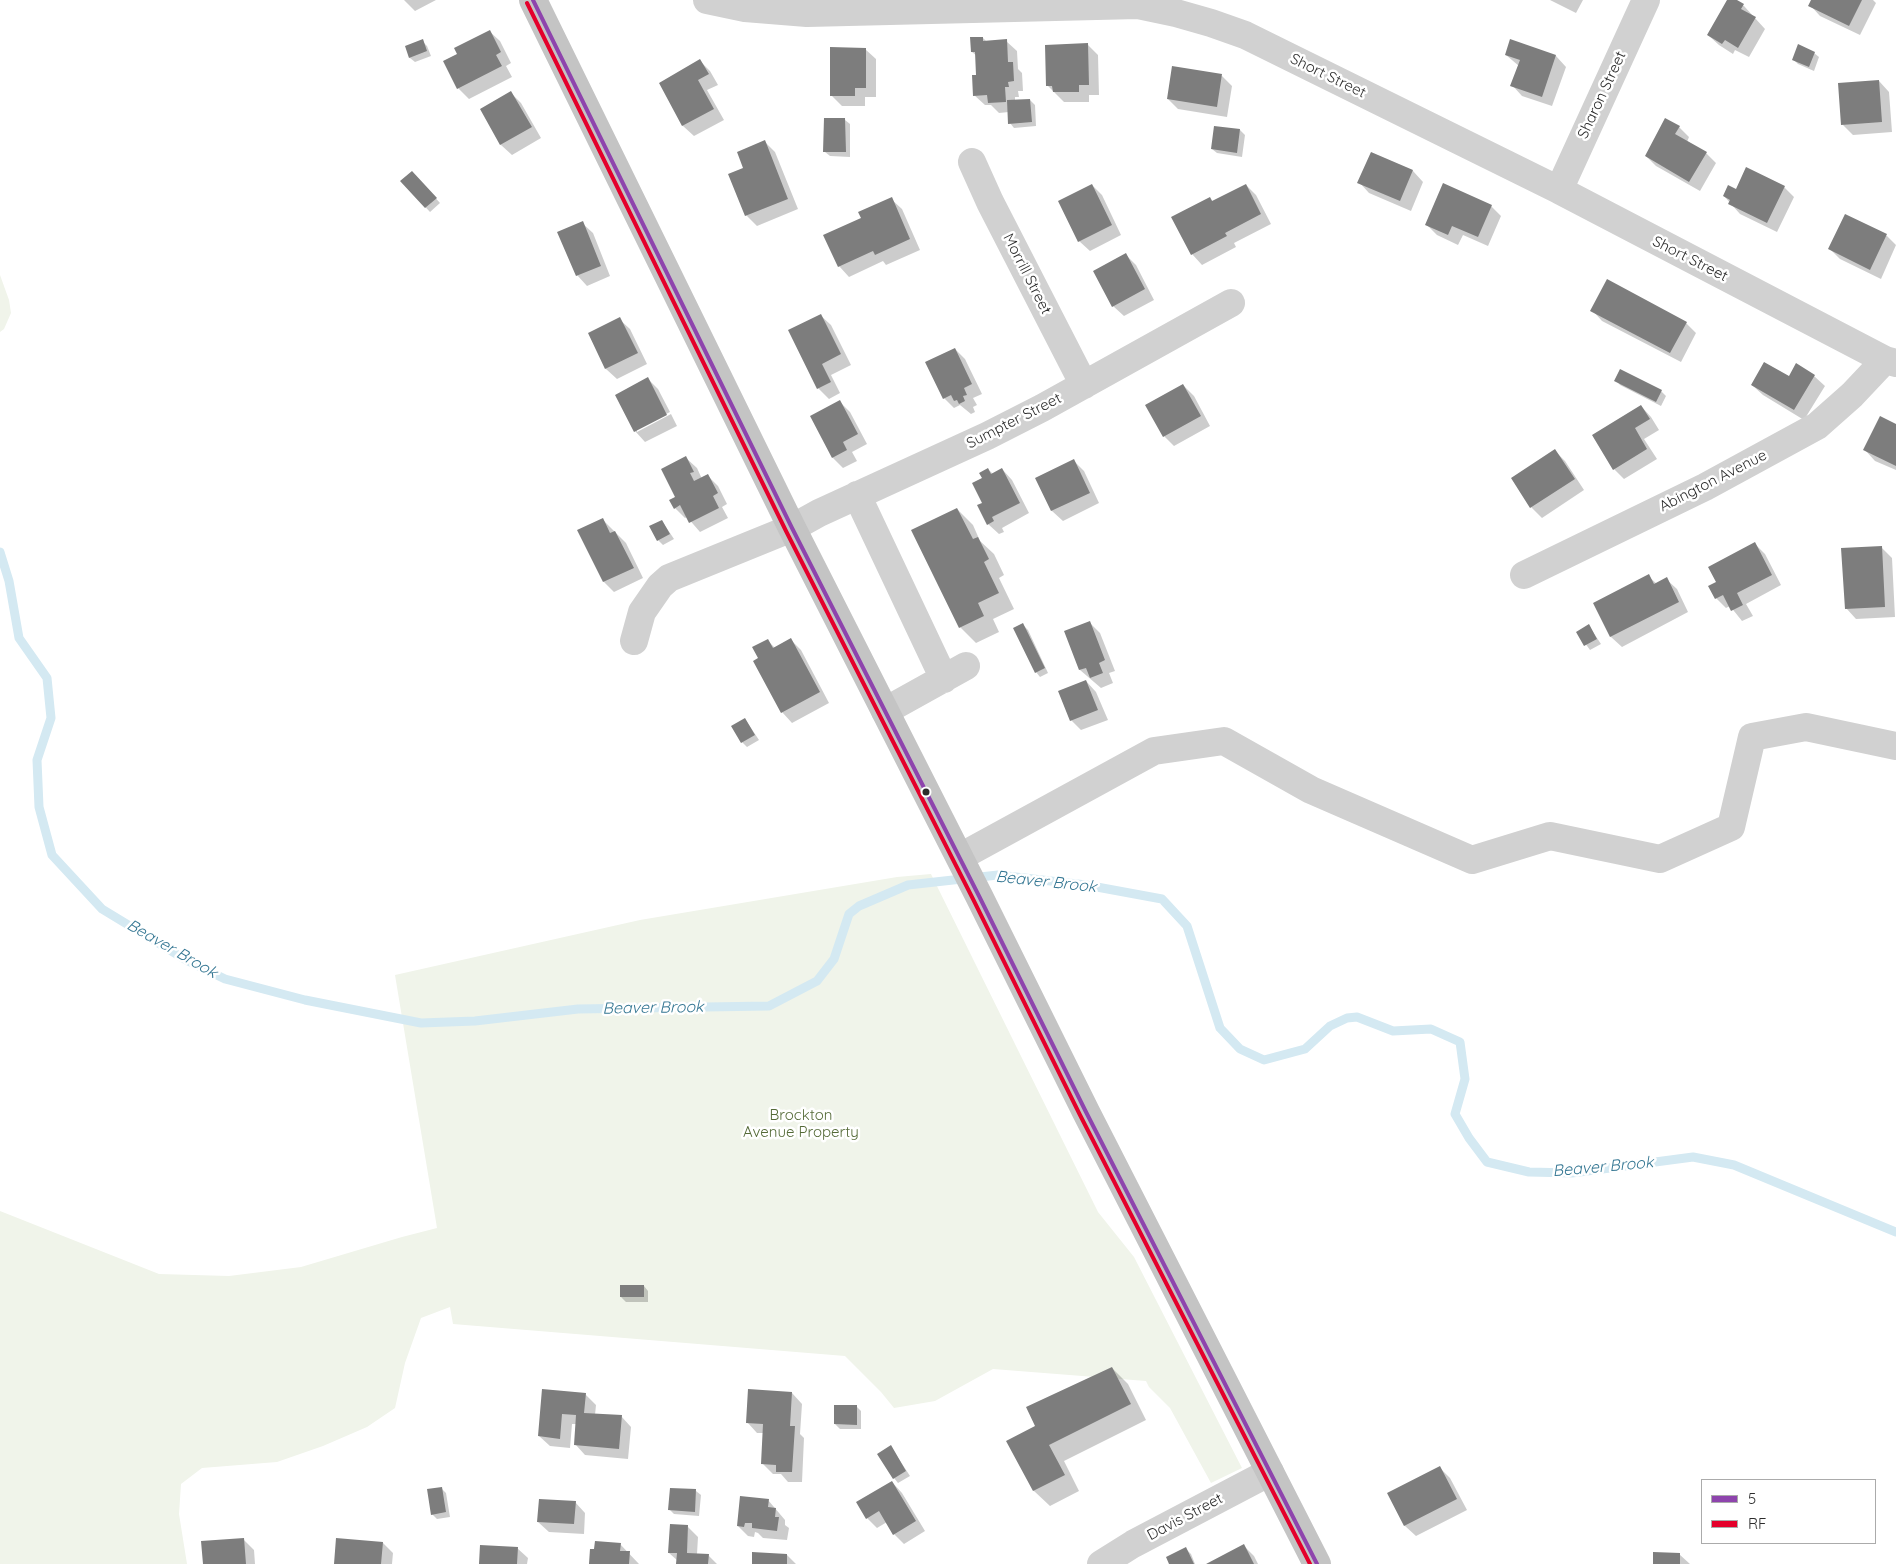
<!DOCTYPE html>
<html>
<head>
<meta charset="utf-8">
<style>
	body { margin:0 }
	#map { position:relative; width:1896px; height:1564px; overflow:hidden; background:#fff; font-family:Quicksand,sans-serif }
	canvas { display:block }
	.legend { position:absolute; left:1701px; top:1479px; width:175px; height:65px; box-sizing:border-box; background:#fff; border:1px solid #ababab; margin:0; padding:6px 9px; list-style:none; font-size:15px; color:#2c2c2c }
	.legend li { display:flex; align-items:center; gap:10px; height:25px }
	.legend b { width:25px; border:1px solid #ababab }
</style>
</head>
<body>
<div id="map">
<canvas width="1896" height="1564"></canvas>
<ul class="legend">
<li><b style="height:6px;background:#8e44ad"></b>5</li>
<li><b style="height:6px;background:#e4002b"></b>RF</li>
</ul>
</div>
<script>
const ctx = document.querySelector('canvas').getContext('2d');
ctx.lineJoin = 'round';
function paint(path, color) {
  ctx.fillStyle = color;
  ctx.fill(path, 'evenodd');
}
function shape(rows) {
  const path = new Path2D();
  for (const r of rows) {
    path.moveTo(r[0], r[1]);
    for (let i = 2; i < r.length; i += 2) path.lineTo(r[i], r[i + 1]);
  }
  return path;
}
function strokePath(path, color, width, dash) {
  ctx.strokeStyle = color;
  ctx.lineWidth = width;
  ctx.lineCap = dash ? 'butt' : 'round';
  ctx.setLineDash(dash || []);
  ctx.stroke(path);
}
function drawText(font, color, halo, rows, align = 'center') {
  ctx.font = font + ' Quicksand,sans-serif';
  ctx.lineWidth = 5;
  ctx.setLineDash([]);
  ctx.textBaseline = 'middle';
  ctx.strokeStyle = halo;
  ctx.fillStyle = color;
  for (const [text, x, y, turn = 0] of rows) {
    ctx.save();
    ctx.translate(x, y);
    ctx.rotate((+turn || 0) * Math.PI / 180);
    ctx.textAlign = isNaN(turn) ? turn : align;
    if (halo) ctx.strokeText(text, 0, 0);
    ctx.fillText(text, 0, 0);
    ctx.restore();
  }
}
paint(shape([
	[0,275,9,300,11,313,4,329,0,332],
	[931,874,1098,1212,1134,1257,1242,1468,1211,1483,1170,1408,1149,1387,1146,1381,993,1369,935,1401,894,1408,881,1392,845,1356,453,1324,450,1307,421,1318,405,1363,395,1408,367,1427,323,1446,277,1462,202,1468,181,1484,179,1514,187,1564,0,1564,0,1211,159,1274,229,1276,301,1267,402,1237,437,1228,395,975,640,920,897,877]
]), '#f0f4ea');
paint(shape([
	[404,0,436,0,415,11],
	[1550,0,1583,0,1576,13],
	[1729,0,1734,0,1744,6,1765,29,1749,57,1735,50,1733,54,1719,45,1708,35],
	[1813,0,1873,0,1876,3,1860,35,1820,16,1810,5],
	[489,31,500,41,511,63,506,66,512,77,469,99,458,88,459,55],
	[983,38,987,42,1006,41,1017,51,1018,69,1022,73,1023,91,1018,91,1019,97,1015,97,1015,101,1030,100,1035,105,1036,126,1014,128,1010,123,1009,112,999,113,991,105,985,105,974,95,978,76,977,56,972,52],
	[422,41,427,46,431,56,415,62,410,58,406,47],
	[1511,41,1556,56,1566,67,1552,106,1522,96,1512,85,1519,66,1506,55],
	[1088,45,1098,55,1099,95,1089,95,1089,102,1064,102,1047,85],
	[865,49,876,59,876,97,865,97,865,106,842,106,832,96],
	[1814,53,1819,57,1814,71,1798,64,1793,59],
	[700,61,710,71,718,85,707,90,724,120,694,136,683,126,660,83],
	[1222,76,1232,86,1227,117,1178,109,1168,99],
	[1879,81,1889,92,1892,132,1853,135,1843,125],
	[511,93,521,103,541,138,512,155,501,145,481,109],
	[845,120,850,124,850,157,830,156,825,152],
	[1215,127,1240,130,1245,135,1242,157,1217,153,1212,149],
	[1679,127,1689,137,1687,142,1706,153,1716,163,1700,191,1656,166,1646,156],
	[765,142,775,152,798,209,757,226,746,215,745,168],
	[1371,153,1413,171,1423,182,1411,211,1369,193,1359,182],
	[412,172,440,203,430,212,402,182],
	[1092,185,1102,195,1121,235,1090,251,1079,241],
	[1246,185,1256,195,1271,224,1234,243,1236,247,1202,265,1192,254,1210,198,1213,202],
	[1784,187,1794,197,1777,232,1740,214,1724,196,1736,190],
	[891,199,902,209,920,250,886,265,883,261,849,277,839,266,862,218],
	[1491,206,1501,216,1488,246,1463,235,1458,245,1437,235,1427,225],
	[1846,216,1887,236,1896,245,1881,279,1840,259,1830,249],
	[582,223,593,233,610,276,587,286,577,275],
	[1126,255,1136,265,1154,300,1124,316,1113,306],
	[1592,310,1686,323,1696,333,1681,362,1602,321],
	[820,315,831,325,851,365,831,375,840,393,829,399,818,388,790,331],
	[619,319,630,329,647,364,617,379,606,369,589,334],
	[955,349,965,359,982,394,973,398,977,405,973,407,975,412,971,414,960,405,954,408,944,398],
	[1814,376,1825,386,1804,420,1763,395,1752,385,1789,378],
	[648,379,658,389,670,412,637,429,637,432,671,414,677,426,645,442,635,431],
	[1616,380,1661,391,1666,396,1661,406,1620,385],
	[1183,385,1194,396,1210,426,1174,446,1164,436],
	[840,402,850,412,867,444,852,452,857,461,843,468,833,458],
	[1641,406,1651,417,1659,430,1644,439,1657,459,1624,479,1614,469],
	[1896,425,1896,470,1875,461,1865,450],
	[1555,451,1565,461,1584,490,1542,518,1531,507,1512,479],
	[686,458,697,468,702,479,708,476,718,486,727,504,722,507,728,518,700,532,687,517,685,518,675,508],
	[1074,461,1084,471,1099,503,1063,521,1052,511,1037,479],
	[988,469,993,474,1002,469,1012,480,1029,513,1002,528,1004,532,999,534,988,524,984,503,983,478],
	[957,509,973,525,980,541,994,554,1004,575,999,578,1014,609,993,619,999,632,976,643,960,627],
	[602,519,626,543,643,578,614,592,604,582,579,530],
	[662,521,674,539,663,545,658,540,651,527],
	[1755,544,1765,554,1781,585,1746,604,1753,616,1742,621,1730,606,1726,608,1716,598,1718,583],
	[1881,547,1892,558,1895,617,1856,619,1846,608],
	[1648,576,1657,584,1666,579,1677,589,1688,612,1622,647,1611,637,1594,604],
	[1090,623,1100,633,1115,671,1109,673,1113,683,1101,688,1080,670,1066,632],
	[1023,625,1028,630,1048,673,1040,677,1036,672],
	[1589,626,1601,644,1590,650,1577,632],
	[767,640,775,648,791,640,801,650,829,703,792,723,782,712,760,659],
	[1086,681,1096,692,1108,720,1081,730,1071,720],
	[745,719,759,740,747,747,742,742],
	[644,1286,648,1291,648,1302,626,1302,621,1297],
	[1112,1368,1128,1384,1146,1420,1064,1461,1079,1491,1050,1506,1034,1491,1008,1441,1037,1427],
	[544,1391,585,1394,596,1405,595,1415,621,1416,631,1427,628,1459,585,1455,575,1444,577,1424,572,1424,570,1448,550,1446,539,1436],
	[792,1393,802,1404,800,1434,804,1438,802,1482,788,1482,781,1474,773,1474,763,1464,764,1433,757,1433,747,1422],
	[857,1407,861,1411,861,1429,840,1429,835,1424],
	[891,1447,910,1476,898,1483,894,1478],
	[1440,1468,1450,1478,1467,1510,1416,1536,1405,1526,1389,1494],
	[892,1482,902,1493,925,1531,904,1544,894,1534,887,1522,877,1528,867,1518],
	[441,1488,446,1493,450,1517,437,1519,432,1514],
	[696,1491,701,1495,699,1516,674,1514,669,1509],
	[768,1500,785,1520,785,1525,789,1528,787,1540,763,1538,758,1533,755,1532,754,1537,748,1536,738,1526],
	[575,1502,585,1513,584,1534,549,1532,538,1522],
	[688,1527,698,1537,697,1554,708,1555,717,1564,678,1564,678,1561,669,1553],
	[243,1539,254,1550,255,1564,204,1564],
	[383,1543,393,1553,392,1564,336,1564],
	[620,1544,639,1564,590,1564],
	[1244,1546,1254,1556,1258,1564,1210,1564],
	[517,1548,528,1558,527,1564,480,1564],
	[1186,1549,1191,1554,1195,1564,1171,1564],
	[1679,1554,1690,1564,1654,1564],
	[787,1555,796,1564,753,1564]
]), '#0003');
strokePath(shape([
	[0,552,9,581,19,638,47,678,51,718,37,760,39,807,52,855,102,909,186,960,225,979,305,1000,421,1023,475,1021,578,1009,769,1006,817,981,834,959,849,914,859,906,908,885,998,875,1086,885,1162,899,1187,926,1220,1028,1240,1049,1264,1060,1305,1049,1330,1026,1347,1018,1357,1017,1393,1031,1431,1029,1460,1042,1465,1079,1455,1114,1469,1138,1487,1162,1529,1172,1572,1173,1693,1157,1734,1165,1896,1232]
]), '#d4e9f2', 9);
paint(shape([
	[1727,0,1737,0,1744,4,1741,9,1756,17,1738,48,1725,40,1722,44,1707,35],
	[1811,0,1862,0,1849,26,1808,6],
	[490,30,501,52,496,55,502,66,457,89,443,61,457,54,454,48],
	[970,37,983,37,983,41,1007,39,1008,62,1013,62,1014,81,1008,82,1009,87,1005,87,1006,102,988,103,987,95,973,96,972,75,976,75,975,52,971,52],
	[423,39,427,51,409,58,405,46],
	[1510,39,1556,55,1542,97,1510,86,1520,60,1505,55],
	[1088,43,1089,85,1079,85,1079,92,1053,92,1052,86,1046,86,1045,45],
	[1798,44,1815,52,1809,67,1792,60],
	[830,47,866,48,866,88,855,88,855,96,830,96],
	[700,59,709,74,698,80,714,109,682,126,659,83],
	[1172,66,1222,74,1217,107,1167,99],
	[1879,80,1882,122,1841,125,1838,83],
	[511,91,532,127,500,145,480,109],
	[1030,99,1032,122,1008,124,1007,100],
	[824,118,845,118,846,152,823,152],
	[1665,118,1680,126,1675,134,1707,152,1689,182,1645,156],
	[1214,126,1240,129,1237,153,1211,149],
	[765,140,788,199,745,216,728,174,743,168,737,152],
	[1371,152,1413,170,1400,201,1357,183],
	[1746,167,1785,186,1767,223,1728,204,1730,200,1723,196,1728,185,1736,189],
	[412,171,437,198,425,208,400,181],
	[1443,183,1492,205,1478,237,1452,226,1448,235,1425,225],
	[1092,184,1112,225,1078,242,1058,201],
	[1246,184,1261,214,1225,233,1227,236,1191,255,1171,217,1210,197,1212,201],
	[892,197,910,239,875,255,873,251,838,267,823,235,861,218,858,212],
	[1845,214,1887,234,1870,270,1828,249],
	[583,221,601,266,576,276,557,232],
	[1126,253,1145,289,1112,307,1093,271],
	[1607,279,1687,322,1670,353,1590,311],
	[821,314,841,354,822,364,831,382,817,389,788,330],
	[620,317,638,353,605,369,588,333],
	[955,348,972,384,964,388,967,395,963,396,965,401,959,404,957,400,954,401,951,395,943,399,925,362],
	[1764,362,1789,376,1796,363,1815,375,1794,410,1751,385],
	[1620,369,1662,390,1656,402,1614,381],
	[648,377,667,415,634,432,615,395],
	[1183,384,1201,416,1163,437,1145,405],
	[840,400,858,434,843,442,847,450,832,458,810,416],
	[1641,405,1650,419,1635,428,1647,449,1613,470,1592,435],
	[1880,416,1896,424,1896,466,1863,450],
	[1555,449,1575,479,1530,508,1511,478],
	[686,456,694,472,690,473,694,481,708,474,718,493,713,496,719,508,689,523,680,505,674,509,669,500,675,497,661,469],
	[1074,459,1090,493,1051,511,1035,478],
	[988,468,991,474,1002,468,1020,503,992,517,994,521,987,525,977,505,982,503,972,483,982,478,979,473],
	[957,508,973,539,978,537,989,559,984,562,999,593,978,603,984,616,959,628,911,530],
	[603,518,610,533,615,531,634,568,603,582,577,530],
	[662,520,670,534,657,541,649,526],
	[1755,542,1772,575,1737,593,1743,605,1731,611,1723,595,1715,599,1708,586,1716,582,1708,567],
	[1882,546,1885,607,1845,609,1841,548],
	[1649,574,1654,584,1667,577,1679,602,1610,637,1593,603],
	[1090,621,1105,660,1099,663,1103,673,1090,678,1086,668,1079,670,1064,631],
	[1023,623,1045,668,1035,673,1013,628],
	[1589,624,1597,639,1584,646,1576,632],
	[791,638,820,692,781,713,753,661,758,658,752,647,768,639,773,648],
	[1086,680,1098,710,1070,721,1058,691],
	[745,718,755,735,741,743,731,726],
	[620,1285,644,1285,644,1297,620,1297],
	[1112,1367,1131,1404,1049,1445,1065,1475,1033,1491,1006,1441,1035,1426,1026,1407],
	[542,1389,586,1393,584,1413,622,1415,619,1449,574,1445,576,1415,562,1414,560,1439,538,1436],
	[748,1389,792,1392,790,1426,795,1426,792,1472,776,1472,776,1465,761,1464,763,1424,746,1423],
	[834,1405,857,1405,857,1425,834,1424],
	[891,1445,906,1471,893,1479,877,1454],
	[1440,1466,1457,1499,1404,1526,1387,1493],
	[892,1481,916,1521,893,1535,879,1511,866,1519,856,1502],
	[442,1487,446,1512,431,1515,427,1489],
	[670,1488,696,1489,695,1512,668,1510],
	[740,1496,769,1499,768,1507,776,1508,775,1517,779,1517,777,1531,752,1528,752,1523,745,1523,744,1527,737,1526],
	[539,1499,576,1501,574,1524,537,1522],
	[670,1524,688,1525,687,1553,709,1554,708,1564,676,1564,677,1553,668,1553],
	[244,1538,246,1564,203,1564,201,1541],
	[336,1538,383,1542,381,1564,334,1564],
	[595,1541,621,1543,620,1551,630,1551,629,1564,589,1564,590,1549,594,1549],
	[1244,1544,1254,1564,1206,1564],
	[480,1545,518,1547,517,1564,479,1564],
	[1186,1547,1194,1564,1169,1564,1166,1557],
	[752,1552,787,1554,787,1564,752,1564],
	[1653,1552,1680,1553,1680,1564,1653,1564]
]), '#7d7d7d');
strokePath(shape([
	[707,0,745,8,807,13,1138,5,1176,13,1211,23,1245,35,1559,190,1885,360,1896,363],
	[972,162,990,202,1084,385],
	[1559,190,1646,0],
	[857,495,944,679],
	[1524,575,1705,487,1817,426,1852,395,1885,360],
	[634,641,642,612,660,586,669,578,792,528,819,513,987,436,1042,408,1231,303],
	[885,711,966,666],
	[960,857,1154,751,1224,741,1311,790,1472,860,1550,836,1660,859,1731,827,1752,737,1806,727,1896,746],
	[1101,1564,1133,1544,1270,1472]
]), '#d1d1d1', 28);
strokePath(shape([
	[533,0,792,528,979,896,1086,1112,1317,1564]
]), '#c4c4c4', 28);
strokePath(shape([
	[533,0,792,528,979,896,1086,1112,1317,1564]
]), '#8e44ad', 4);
strokePath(shape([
	[527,3,786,531,973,899,1080,1115,1310,1564]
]), '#e4002b', 4);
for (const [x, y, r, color] of [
	[926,792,4.5,"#2c2c2c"]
]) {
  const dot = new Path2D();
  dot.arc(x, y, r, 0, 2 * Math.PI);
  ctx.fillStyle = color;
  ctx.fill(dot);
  strokePath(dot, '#fff', 2);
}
drawText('15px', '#2c2c2c', '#fff', [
	["Short Street",1328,76,26],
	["Sharon Street",1602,95,-65],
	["Short Street",1690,259,27],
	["Morrill Street",1027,274,63],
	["Sumpter Street",1014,421,-27],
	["Abington Avenue",1713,481,-27],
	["Davis Street",1185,1517,-28]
]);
drawText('15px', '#546a37', '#fff', [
	["Brockton",801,1115],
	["Avenue Property",801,1132]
]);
drawText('italic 16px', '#357793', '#fff', [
	["Beaver Brook",1046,882,6],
	["Beaver Brook",172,949,30],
	["Beaver Brook",653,1008,-1],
	["Beaver Brook",1603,1167,-5]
]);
</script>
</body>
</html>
